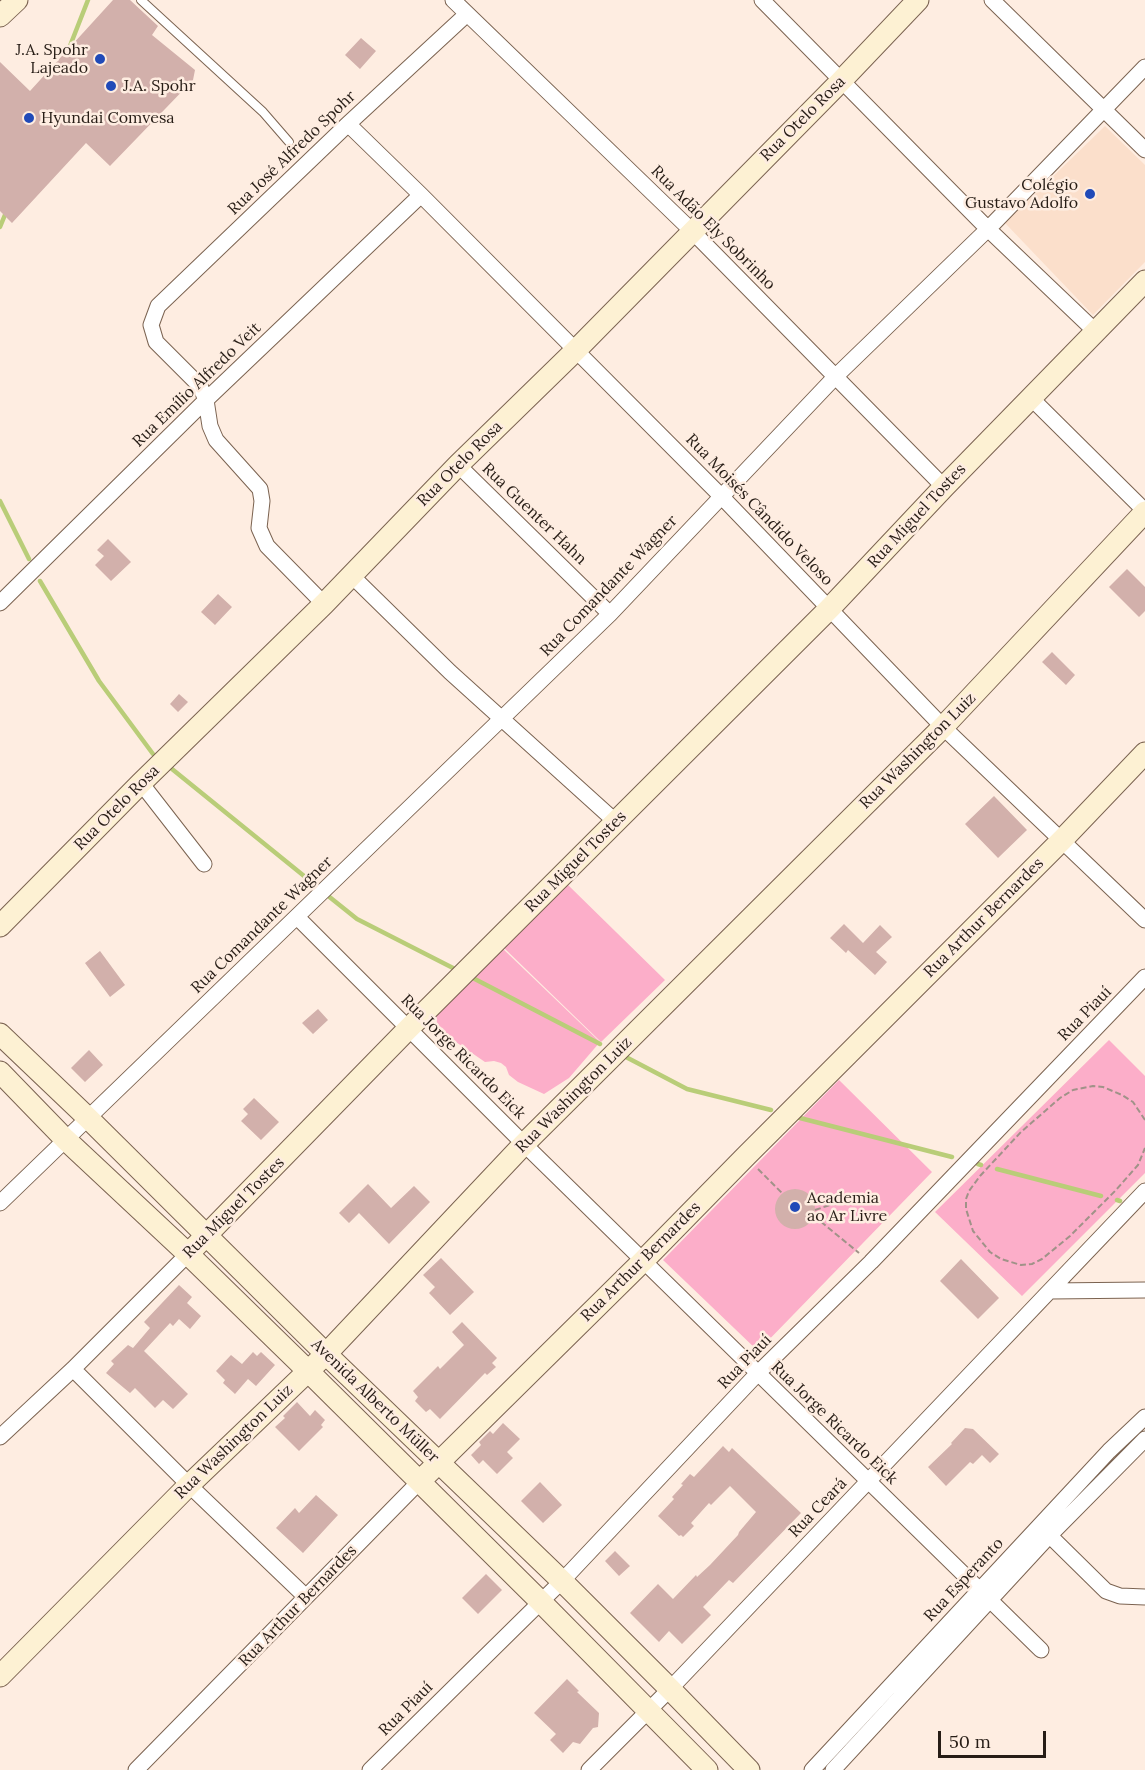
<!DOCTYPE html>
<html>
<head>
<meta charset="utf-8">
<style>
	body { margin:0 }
	#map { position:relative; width:1145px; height:1770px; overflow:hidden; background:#feede1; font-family:Lora,serif }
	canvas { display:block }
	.scale { position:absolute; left:938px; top:1731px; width:108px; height:27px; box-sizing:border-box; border:3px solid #271d16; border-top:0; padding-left:8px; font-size:18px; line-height:21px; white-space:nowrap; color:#271d16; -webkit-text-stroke:4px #feede1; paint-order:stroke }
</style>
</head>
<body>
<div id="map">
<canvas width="1145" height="1770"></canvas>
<div class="scale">50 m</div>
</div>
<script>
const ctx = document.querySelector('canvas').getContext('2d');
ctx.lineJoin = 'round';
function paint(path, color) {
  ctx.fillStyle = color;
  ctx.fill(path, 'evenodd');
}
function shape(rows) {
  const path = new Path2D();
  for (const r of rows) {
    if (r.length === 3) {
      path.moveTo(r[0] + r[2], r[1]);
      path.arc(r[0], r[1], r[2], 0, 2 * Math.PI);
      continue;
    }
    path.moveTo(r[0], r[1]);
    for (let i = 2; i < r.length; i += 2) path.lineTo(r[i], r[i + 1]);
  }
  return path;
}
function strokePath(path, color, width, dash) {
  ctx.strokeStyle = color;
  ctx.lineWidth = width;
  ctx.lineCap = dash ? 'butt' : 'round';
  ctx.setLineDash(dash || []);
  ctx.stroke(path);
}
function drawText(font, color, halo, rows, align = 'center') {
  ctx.font = font + ' Lora,serif';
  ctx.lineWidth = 5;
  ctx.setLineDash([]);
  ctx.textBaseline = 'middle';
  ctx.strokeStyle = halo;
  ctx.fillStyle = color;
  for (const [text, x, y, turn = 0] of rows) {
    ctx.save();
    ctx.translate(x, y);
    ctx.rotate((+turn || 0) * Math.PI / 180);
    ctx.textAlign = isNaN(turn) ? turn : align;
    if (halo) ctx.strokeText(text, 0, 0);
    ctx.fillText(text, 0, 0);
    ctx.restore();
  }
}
paint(shape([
	[1105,126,1145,165,1145,262,1093,315,1005,223]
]), '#fbdfcb');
paint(shape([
	[567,884,665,980,601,1042,502,946],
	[501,947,600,1042,569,1078,544,1094,518,1082,509,1075,506,1067,501,1063,494,1061,485,1062,453,1040,437,1024,436,1011],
	[1109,1040,1145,1076,1145,1173,1022,1296,935,1212],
	[839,1080,932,1172,758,1351,663,1260]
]), '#fcaec9');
strokePath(shape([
	[68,51,88,0],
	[0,227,7,210],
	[0,501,29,559],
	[40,581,99,681,153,754],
	[172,769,309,880],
	[327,895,357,919,453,968],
	[469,976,600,1044],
	[624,1056,687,1089,771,1110],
	[796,1117,952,1157],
	[978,1164,981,1165],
	[997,1169,1101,1196],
	[1117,1200,1120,1201]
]), '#b9cd78', 4.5);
paint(shape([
	[113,0,130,0,158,26,152,35,195,70,193,80,110,166,86,143,12,223,0,211,0,62,30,91],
	[361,38,376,51,360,69,345,55],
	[108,539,131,562,111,581,95,565,104,556,97,550],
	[1127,569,1145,587,1145,611,1139,617,1109,587],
	[218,594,232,607,215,625,201,612],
	[1052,652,1075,675,1066,685,1042,662],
	[179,694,188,702,178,712,170,704],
	[994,796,1027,830,998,858,965,824],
	[844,924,863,943,880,925,892,937,876,952,887,962,875,975,848,950,846,953,830,938],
	[100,951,125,985,110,997,85,963],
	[318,1009,328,1020,313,1034,302,1023],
	[89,1050,103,1065,85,1082,71,1068],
	[254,1098,279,1122,261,1140,241,1121,248,1114,243,1109],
	[368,1184,391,1208,414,1186,430,1202,389,1244,359,1213,349,1223,339,1213],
	[795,1209,20],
	[441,1258,474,1292,450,1315,429,1293,435,1287,423,1275],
	[961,1259,999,1298,978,1319,940,1281],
	[179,1285,192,1297,187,1303,201,1316,190,1329,179,1319,173,1326,170,1323,144,1351,188,1394,173,1409,163,1400,155,1408,135,1388,130,1393,106,1373,114,1364,111,1361,128,1345,133,1348,150,1328,144,1322],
	[462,1322,497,1358,492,1363,496,1367,487,1375,485,1373,440,1419,430,1409,426,1412,415,1401,418,1397,413,1391,438,1366,440,1369,464,1345,452,1332],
	[253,1352,257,1356,261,1352,275,1365,256,1386,248,1379,235,1394,223,1383,225,1380,216,1371,231,1355,242,1364],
	[297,1402,310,1416,315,1410,325,1420,321,1425,323,1427,299,1451,275,1427,285,1418,283,1416],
	[503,1423,520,1439,507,1452,513,1458,497,1474,483,1460,479,1464,471,1455,481,1445,479,1442,490,1431,493,1434],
	[965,1428,973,1429,999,1454,990,1463,982,1455,973,1464,970,1462,946,1486,928,1467,952,1444,951,1443],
	[723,1446,729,1452,732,1448,801,1513,733,1583,729,1580,703,1607,711,1615,682,1644,669,1631,659,1642,630,1613,658,1584,673,1599,696,1575,697,1577,710,1565,738,1535,739,1532,756,1512,730,1486,711,1505,709,1503,691,1523,694,1526,683,1537,681,1535,679,1536,658,1516,674,1499,672,1497,683,1485,681,1484,690,1474,694,1477],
	[540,1482,562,1505,543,1523,521,1501],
	[316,1495,338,1515,303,1553,276,1528,295,1508,299,1513],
	[615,1551,630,1566,619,1576,605,1561],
	[486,1574,502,1590,478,1614,462,1598],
	[567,1679,579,1691,577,1692,599,1713,598,1727,593,1728,580,1744,573,1742,563,1753,550,1740,556,1734,534,1713]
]), '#d2b0ab');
const lane = shape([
	[141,0,263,112,289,142]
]);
const street = shape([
	[453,0,692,231,944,487],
	[762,0,988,229,1095,331],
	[992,0,1145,150],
	[348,124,421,195,721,496,943,727,1145,920],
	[1031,398,1145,511],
	[458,465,610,614],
	[351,575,450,672,616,822],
	[0,603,206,400,421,195],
	[324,604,267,546,259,528,262,501,260,489,216,440,210,426,206,400,200,386,156,342,151,325,158,306,348,124,467,14],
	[141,783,204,864],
	[297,917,524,1144,1041,1650],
	[0,1203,610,614,836,376,988,229,1145,67],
	[1050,1291,1145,1290],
	[73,1369,189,1485,306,1597],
	[0,1437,73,1369,188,1254],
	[1044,1530,1106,1591,1120,1596,1145,1597],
	[136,1770,420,1481],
	[370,1770,562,1581,758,1373,871,1262,1145,977],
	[589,1770,670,1689,1145,1191],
	[812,1770,1109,1451,1145,1417],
	[833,1770,1049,1536,1145,1439]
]);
const secondary = shape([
	[0,16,17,0],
	[0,926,141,783,324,604,458,465,576,350,841,81,918,0],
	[0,1034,88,1118,326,1354,562,1581,670,1689,749,1770],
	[0,1072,65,1139,188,1254,308,1371,540,1601,707,1770],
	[188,1254,409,1028,830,608,944,487,1145,281],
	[420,1481,644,1260,746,1156,1062,840,1145,753],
	[0,1676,189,1485,326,1354,524,1144,943,727,1145,512]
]);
strokePath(lane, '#7b6351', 10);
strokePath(street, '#7b6351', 17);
strokePath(secondary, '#7b6351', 23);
strokePath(shape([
	[1145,1120,1133,1102,1122,1095,1103,1087,1093,1086,1073,1090,1060,1098,1021,1132,980,1176,969,1191,966,1199,966,1209,973,1231,990,1252,1001,1259,1021,1265,1032,1264,1042,1259,1070,1236,1116,1190,1138,1165,1145,1148],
	[758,1169,782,1193],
	[815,1210,848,1199],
	[814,1216,859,1253]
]), '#a09288', 2, [6, 3]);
strokePath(lane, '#fff', 8);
strokePath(street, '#fff', 15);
strokePath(secondary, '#fdf1d3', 21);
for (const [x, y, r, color] of [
	[100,59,6,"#214ab8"],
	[111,86,6,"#214ab8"],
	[29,118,6,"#214ab8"],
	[1090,194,6,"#214ab8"],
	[795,1207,6,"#214ab8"]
]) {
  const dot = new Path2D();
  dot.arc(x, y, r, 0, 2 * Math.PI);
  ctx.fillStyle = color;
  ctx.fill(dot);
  strokePath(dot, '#feede1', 2);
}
drawText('16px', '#271d16', '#feede1', [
	["J.A. Spohr",88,50,"right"],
	["Lajeado",88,68,"right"],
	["J.A. Spohr",123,86],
	["Hyundai Comvesa",41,118],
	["Colégio",1078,185,"right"],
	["Gustavo Adolfo",1078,203,"right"],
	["Academia",807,1198],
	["ao Ar Livre",807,1216]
], 'left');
drawText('16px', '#271d16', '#feede1', [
	["Rua Otelo Rosa",803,119,-45],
	["Rua José Alfredo Spohr",292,153,-44],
	["Rua Adão Ely Sobrinho",713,228,45],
	["Rua Emílio Alfredo Veit",197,385,-44],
	["Rua Otelo Rosa",460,464,-45],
	["Rua Moisés Cândido Veloso",759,510,46],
	["Rua Guenter Hahn",534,514,44],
	["Rua Miguel Tostes",917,516,-47],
	["Rua Comandante Wagner",609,586,-46],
	["Rua Washington Luiz",918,751,-45],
	["Rua Otelo Rosa",117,808,-45],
	["Rua Miguel Tostes",576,862,-45],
	["Rua Arthur Bernardes",984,918,-45],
	["Rua Comandante Wagner",262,925,-44],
	["Rua Piauí",1085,1014,-46],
	["Rua Jorge Ricardo Eick",463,1057,45],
	["Rua Washington Luiz",574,1095,-45],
	["Rua Miguel Tostes",234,1208,-45],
	["Rua Arthur Bernardes",641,1262,-45],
	["Rua Piauí",745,1362,-46],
	["Avenida Alberto Müller",375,1401,44],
	["Rua Jorge Ricardo Eick",834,1423,44],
	["Rua Washington Luiz",234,1442,-44],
	["Rua Ceará",818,1508,-46],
	["Rua Esperanto",964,1580,-47],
	["Rua Arthur Bernardes",298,1606,-46],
	["Rua Piauí",406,1709,-45]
]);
</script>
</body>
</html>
